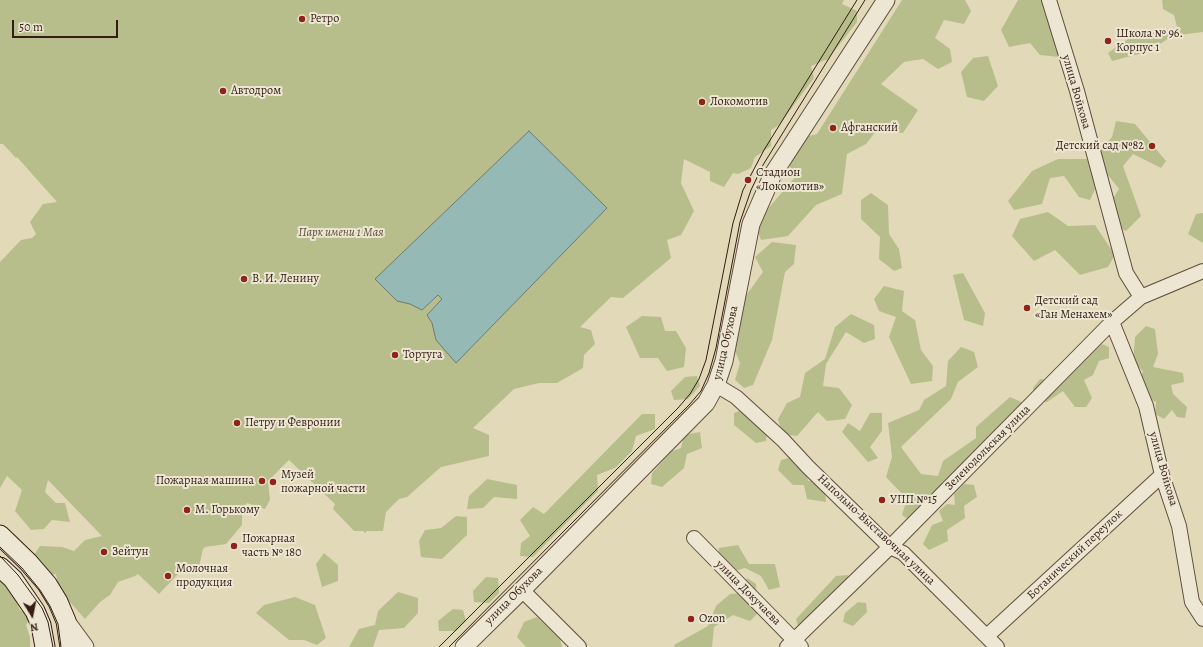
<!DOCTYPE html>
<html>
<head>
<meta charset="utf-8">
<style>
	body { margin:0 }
	#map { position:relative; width:1203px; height:647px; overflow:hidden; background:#e2d9b9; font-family:Alegreya,serif }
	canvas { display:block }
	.north { position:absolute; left:12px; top:595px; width:40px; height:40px; -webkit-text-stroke:3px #ece6d2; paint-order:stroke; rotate:170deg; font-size:11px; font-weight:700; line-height:16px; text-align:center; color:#341d13 }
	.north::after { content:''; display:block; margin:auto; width:14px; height:18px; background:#341d13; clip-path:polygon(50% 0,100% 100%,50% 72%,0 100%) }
	.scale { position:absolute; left:12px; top:20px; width:106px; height:18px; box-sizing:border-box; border:2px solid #341d13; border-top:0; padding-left:5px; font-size:12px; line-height:14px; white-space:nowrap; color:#341d13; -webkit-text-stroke:3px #ece6d2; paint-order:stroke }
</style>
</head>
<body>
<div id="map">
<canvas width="1203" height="647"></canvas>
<div class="north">N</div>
<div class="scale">50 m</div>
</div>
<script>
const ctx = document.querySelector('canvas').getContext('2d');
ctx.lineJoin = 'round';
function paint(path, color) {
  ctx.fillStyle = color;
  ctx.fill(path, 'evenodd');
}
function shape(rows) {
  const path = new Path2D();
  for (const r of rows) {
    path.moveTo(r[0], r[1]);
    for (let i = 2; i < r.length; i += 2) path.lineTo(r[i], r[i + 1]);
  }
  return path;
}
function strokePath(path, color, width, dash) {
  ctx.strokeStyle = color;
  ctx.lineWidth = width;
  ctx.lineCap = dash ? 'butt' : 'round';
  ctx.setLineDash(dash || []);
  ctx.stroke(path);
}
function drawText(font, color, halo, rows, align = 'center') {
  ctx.font = font + ' Alegreya,serif';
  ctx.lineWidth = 4;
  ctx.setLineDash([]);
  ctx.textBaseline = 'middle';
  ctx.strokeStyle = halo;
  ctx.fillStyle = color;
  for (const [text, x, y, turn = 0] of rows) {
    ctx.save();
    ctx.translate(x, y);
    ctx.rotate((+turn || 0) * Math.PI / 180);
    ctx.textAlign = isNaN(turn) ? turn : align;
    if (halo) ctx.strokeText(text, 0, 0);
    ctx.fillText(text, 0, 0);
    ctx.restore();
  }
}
paint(shape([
	[0,0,844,0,842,4,857,11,857,22,828,59,811,66,814,78,779,125,771,130,771,146,755,157,751,168,738,174,733,173,724,187,710,181,710,172,684,159,681,183,694,211,681,235,667,240,671,258,623,298,611,297,580,327,591,330,595,344,584,355,583,368,557,383,539,383,514,389,473,428,489,435,489,456,441,467,407,497,399,499,386,512,383,531,367,531,365,533,363,531,354,531,333,509,335,504,289,460,268,481,270,500,265,509,247,503,242,509,242,525,226,544,205,547,203,549,198,571,178,574,159,594,138,574,135,576,118,582,110,595,100,602,85,619,59,590,56,574,41,577,28,564,40,546,62,547,74,551,85,540,102,536,48,480,45,492,56,503,65,503,70,522,52,520,44,529,31,530,15,511,22,490,7,476,0,488,0,262,21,240,32,238,36,234,30,222,43,204,57,202,17,157,16,158,3,144,0,144],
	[902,0,965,0,971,11,964,24,944,20,935,38,950,49,952,62,938,69,923,59,904,62,881,84,918,110,903,133,876,131,866,144,847,154,842,194,816,205,788,236,761,240,755,224,795,177,786,159,800,138,817,134],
	[1018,0,1043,0,1059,57,1040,55,1030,43,1009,47,1001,30],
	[1162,0,1203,0,1203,32,1179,35,1174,15,1163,9],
	[1167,29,1169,38,1150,51,1112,61,1108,53,1128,39],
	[988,56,998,86,984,101,967,97,961,72,973,58],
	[1116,121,1135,124,1166,161,1161,168,1133,154,1123,166,1141,216,1126,231,1113,224,1109,205,1119,189,1104,170,1099,151,1112,137],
	[1058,159,1087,159,1096,187,1090,200,1079,197,1064,176,1050,178,1042,204,1014,210,1008,201,1032,171],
	[871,193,888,205,889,234,899,249,902,268,894,271,879,259,880,237,861,219,861,200],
	[1048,212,1068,226,1095,225,1115,255,1108,267,1080,275,1055,250,1034,261,1012,236,1020,219],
	[1203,213,1203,243,1188,234,1196,214],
	[772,242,796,245,794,264,785,272,772,340,753,385,744,388,735,380,740,363,731,341,737,308,763,272,755,257],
	[963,273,985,313,983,326,964,320,953,275],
	[884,286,904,291,902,311,915,320,921,350,933,366,932,381,911,384,889,337,896,317,879,311,874,299],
	[851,314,874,325,875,339,864,343,846,332,826,364,823,386,839,388,852,405,845,419,827,421,818,412,797,436,782,434,778,419,787,403,800,397,805,373,825,359,835,327],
	[642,316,661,317,665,331,676,331,686,348,684,367,667,371,658,358,640,358,626,327],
	[1146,326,1155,329,1158,354,1153,367,1183,373,1184,382,1171,385,1173,394,1187,407,1185,418,1177,417,1172,410,1164,419,1155,414,1156,402,1146,398,1140,381,1143,371,1133,363,1135,337],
	[1102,344,1109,347,1109,358,1099,361,1093,375,1084,380,1092,398,1086,407,1075,407,1063,391,1047,402,1036,401,1033,388,1040,379,1055,381],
	[961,347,974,352,978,367,958,382,951,399,901,447,921,474,938,476,943,461,976,438,976,427,1010,397,1024,403,909,520,902,515,907,499,886,477,892,457,888,423,919,410,924,400,946,386,948,361],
	[697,376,700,386,688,399,674,400,671,391,685,377],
	[745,409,767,430,766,441,756,443,734,425,734,413],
	[870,413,882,413,882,431,870,447,878,458,868,462,842,432,848,423,860,431],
	[642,414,655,414,655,429,636,436,632,451,615,468,597,475,598,491,533,557,520,556,521,543,530,536,520,520,533,507,544,514],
	[700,432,702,448,687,454,684,468,662,487,651,484,652,473,672,451,681,448,684,435],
	[792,457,806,471,808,481,818,479,825,487,826,502,807,499,804,485,793,485,778,470,781,460],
	[487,479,517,485,517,499,494,497,483,508,467,509,469,496],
	[964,484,974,485,977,497,964,506,965,518,947,530,948,541,929,550,923,544,932,525,943,521,939,511,947,504,955,505,954,494],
	[456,516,467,517,467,535,442,559,421,557,419,541,425,530,441,528],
	[738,545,749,564,775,564,780,587,769,590,761,576,745,568,725,574,716,564,719,548],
	[324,553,338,565,338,581,322,587,316,564],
	[0,575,15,590,15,599,20,610,30,617,26,625,30,637,30,647,0,647],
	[848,575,848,584,799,630,796,619,836,576],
	[486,577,498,578,499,593,489,603,474,602,473,591],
	[747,578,756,584,758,613,750,621,733,615,714,627,712,647,675,647,674,645,708,626,716,606,730,594,740,593],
	[398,592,418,598,418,613,404,628,379,630,373,647,349,647,359,629,375,625,378,611],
	[295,597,315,605,326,638,317,645,304,640,289,640,256,613,264,605],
	[858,602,866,603,867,612,853,626,843,622,845,613],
	[453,609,463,610,466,621,456,631,439,631,438,621],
	[537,617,560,639,562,647,526,647,517,637,524,622]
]), '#b7be8c');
const water = shape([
	[529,131,607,208,456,363,436,340,432,323,427,315,442,299,438,295,422,310,410,304,397,301,375,279,529,131]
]);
paint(water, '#95b9b5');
strokePath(water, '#6e7b74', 1);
const minor = shape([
	[1049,0,1077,91,1126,273,1141,297],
	[1112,322,1146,406,1162,475,1179,526,1192,602,1203,619],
	[716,385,736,397,783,440,808,467,890,547,903,553,997,647],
	[694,538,801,647],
	[522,590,579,647],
	[987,636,1162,475],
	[787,647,890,547,1112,322,1141,297,1203,271]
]);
const tertiary = shape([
	[66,621,85,647],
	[464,647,522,590,706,403,716,385,724,361,751,224,773,174,886,0]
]);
const secondary = shape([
	[0,535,28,562,47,584,58,602,66,621,70,647],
	[0,567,13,579,35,611,41,625,45,647]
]);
strokePath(minor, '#604c3c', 16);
strokePath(tertiary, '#604c3c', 19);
strokePath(secondary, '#341d13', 21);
strokePath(minor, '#ece6d2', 14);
strokePath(tertiary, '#ece6d2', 17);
strokePath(secondary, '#ece6d2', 19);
strokePath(shape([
	[0,547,22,568,40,590,50,606,58,624,61,647],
	[0,556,18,575,42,608,48,622,53,647],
	[439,647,678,408,690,394,699,379,706,360,733,223,743,190,764,150,857,0],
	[449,647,689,405,701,391,709,373,716,348,740,222,751,190,763,165,865,0]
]), '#341d13', 1);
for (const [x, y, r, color] of [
	[302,19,4,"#8f2418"],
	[1108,41,4,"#8f2418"],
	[223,91,4,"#8f2418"],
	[702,102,4,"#8f2418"],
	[833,128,4,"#8f2418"],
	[1152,146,4,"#8f2418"],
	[748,180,4,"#8f2418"],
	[244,279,4,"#8f2418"],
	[1027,308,4,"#8f2418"],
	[395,355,4,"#8f2418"],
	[237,423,4,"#8f2418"],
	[262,481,4,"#8f2418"],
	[273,482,4,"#8f2418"],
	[882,500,4,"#8f2418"],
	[187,510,4,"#8f2418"],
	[234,546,4,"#8f2418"],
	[104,552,4,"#8f2418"],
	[168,576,4,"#8f2418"],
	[691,619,4,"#8f2418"]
]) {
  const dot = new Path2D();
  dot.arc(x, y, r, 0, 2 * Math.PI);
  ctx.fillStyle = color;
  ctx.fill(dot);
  strokePath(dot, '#ece6d2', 1.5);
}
drawText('12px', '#341d13', '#ece6d2', [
	["Ретро",310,19],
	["Школа № 96.",1116,34],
	["Корпус 1",1116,48],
	["Автодром",231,91],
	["Локомотив",710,102],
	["Афганский",841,128],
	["Детский сад №82",1144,146,"right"],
	["Стадион",756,173],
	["«Локомотив»",756,187],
	["В. И. Ленину",252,279],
	["Детский сад",1035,301],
	["«Ган Менахем»",1035,315],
	["Тортуга",403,355],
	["Петру и Февронии",245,423],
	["Музей",281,475],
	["пожарной части",281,489],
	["Пожарная машина",254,481,"right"],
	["УПП №15",890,500],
	["М. Горькому",195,510],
	["Пожарная",242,539],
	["часть № 180",242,553],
	["Зейтун",112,552],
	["Молочная",176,569],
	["продукция",176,583],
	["Ozon",699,619]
], 'left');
drawText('12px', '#341d13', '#ece6d2', [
	["улица Войкова",1076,92,74],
	["улица Обухова",726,343,-77],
	["Зеленодольская улица",988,448,-45],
	["улица Войкова",1163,469,74],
	["Напольно-Выставочная улица",876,530,43],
	["Ботанический переулок",1075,555,-43],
	["улица Докучаева",748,593,45],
	["улица Обухова",514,596,-45]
]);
drawText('italic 12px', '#5b4d37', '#ece6d2', [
	["Парк имени 1 Мая",341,233]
]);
</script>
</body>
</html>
